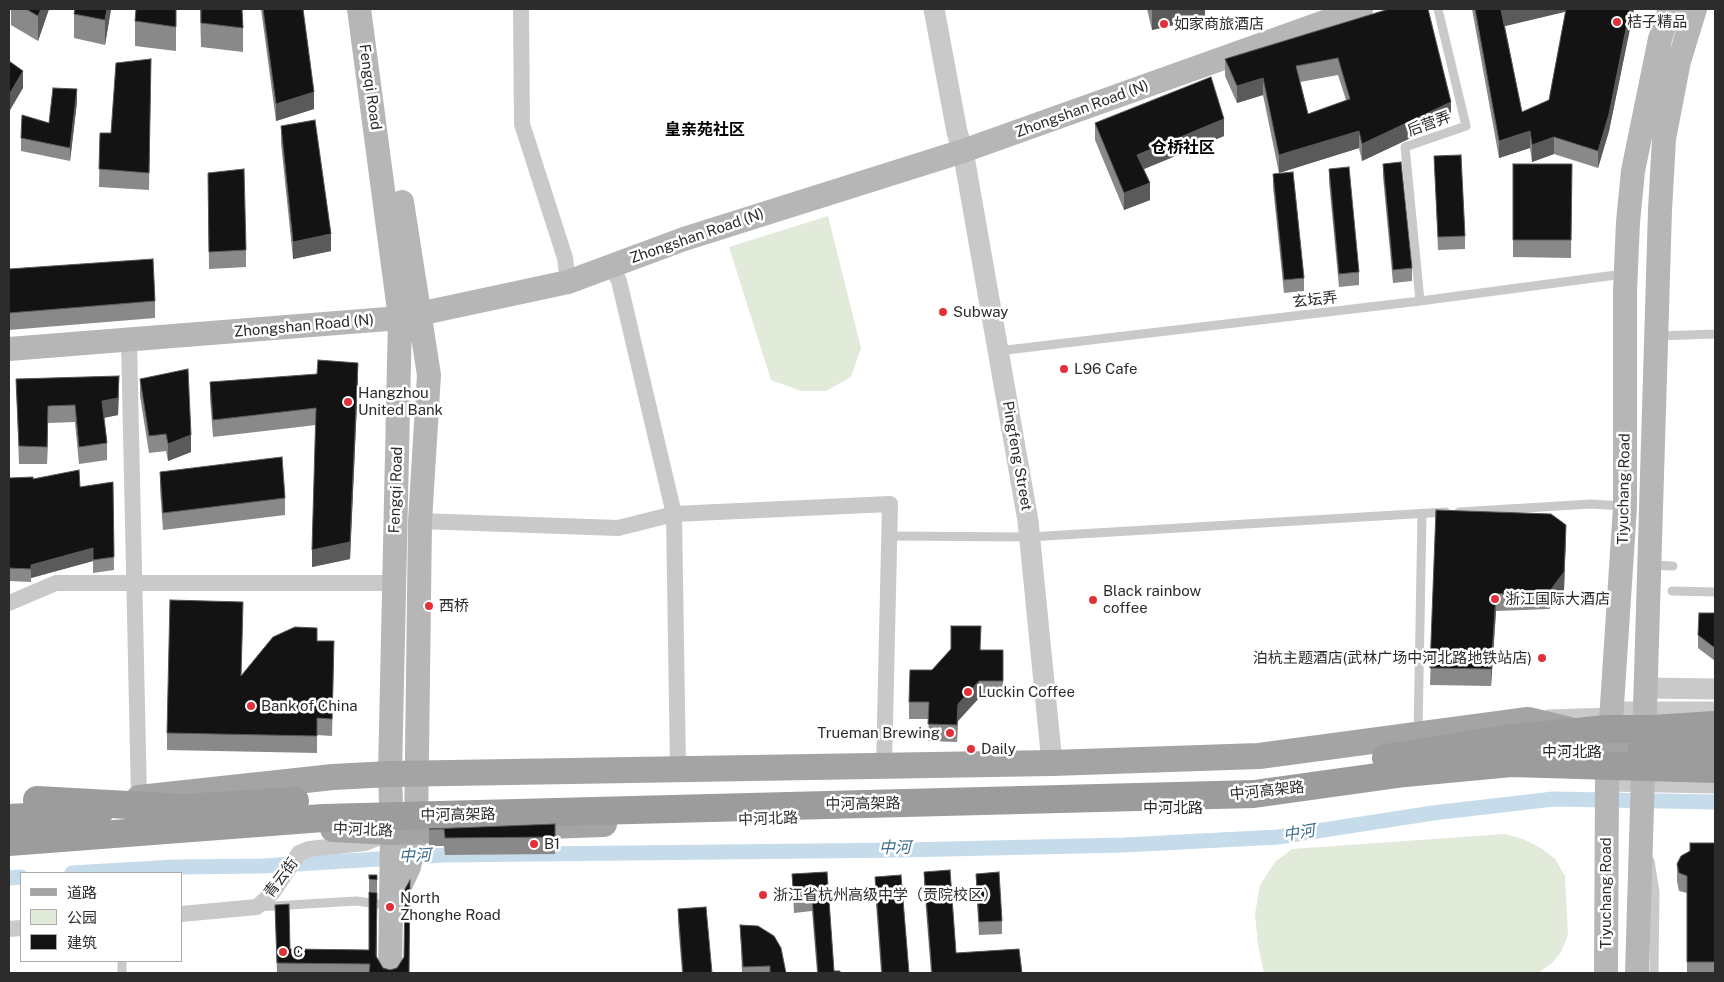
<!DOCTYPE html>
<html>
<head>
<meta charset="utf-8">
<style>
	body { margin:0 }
	#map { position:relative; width:1724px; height:982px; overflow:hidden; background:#fff; font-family:"Public Sans","Noto Sans SC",sans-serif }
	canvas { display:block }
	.frame { position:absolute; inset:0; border:10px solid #2c2c2c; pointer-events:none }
	.legend { position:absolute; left:20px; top:872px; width:162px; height:90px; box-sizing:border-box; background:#fff; border:1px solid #ababab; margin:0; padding:6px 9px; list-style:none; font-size:15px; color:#2c2c2c }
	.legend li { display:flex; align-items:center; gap:10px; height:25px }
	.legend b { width:25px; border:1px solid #ababab }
</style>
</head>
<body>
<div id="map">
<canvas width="1724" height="982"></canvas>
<div class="frame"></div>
<ul class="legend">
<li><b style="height:6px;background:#a4a4a4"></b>道路</li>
<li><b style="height:14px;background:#e2eada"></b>公园</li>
<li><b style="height:14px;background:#131313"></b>建筑</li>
</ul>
</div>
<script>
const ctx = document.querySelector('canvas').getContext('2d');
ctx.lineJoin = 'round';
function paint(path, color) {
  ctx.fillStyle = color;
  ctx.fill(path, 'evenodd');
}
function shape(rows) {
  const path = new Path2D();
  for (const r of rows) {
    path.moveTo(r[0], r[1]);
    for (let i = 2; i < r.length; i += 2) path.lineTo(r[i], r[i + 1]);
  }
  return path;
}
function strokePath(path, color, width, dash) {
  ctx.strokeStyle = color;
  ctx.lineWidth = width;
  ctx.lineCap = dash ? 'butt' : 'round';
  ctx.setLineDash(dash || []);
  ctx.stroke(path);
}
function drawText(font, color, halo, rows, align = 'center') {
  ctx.font = font + ' "Public Sans","Noto Sans SC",sans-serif';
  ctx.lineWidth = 5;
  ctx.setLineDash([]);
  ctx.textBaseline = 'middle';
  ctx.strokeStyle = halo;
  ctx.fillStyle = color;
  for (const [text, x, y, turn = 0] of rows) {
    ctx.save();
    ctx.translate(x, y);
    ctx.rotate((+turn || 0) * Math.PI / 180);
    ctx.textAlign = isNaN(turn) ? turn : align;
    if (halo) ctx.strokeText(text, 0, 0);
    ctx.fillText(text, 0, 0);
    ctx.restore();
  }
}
paint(shape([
	[828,216,861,348,851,377,826,391,801,391,771,380,729,247],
	[1505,834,1523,839,1541,848,1555,859,1565,876,1568,935,1561,952,1552,963,1538,973,1264,973,1258,945,1255,914,1260,885,1275,862,1292,849]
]), '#e2eada');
strokePath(shape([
	[72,873,174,867,263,866,445,855,903,850,1124,845,1278,837,1433,813,1553,799,1715,802],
	[9,878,21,877]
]), '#c6dcea', 15);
strokePath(shape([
	[1420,301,1405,147,1466,126,1438,9],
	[1658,336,1715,334],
	[998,351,1420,301,1616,275,1620,282],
	[1459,512,1591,504,1623,506],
	[889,536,1029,537,1446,512],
	[1651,565,1673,566],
	[1672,591,1715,592],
	[1548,714,1610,712],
	[1418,734,1422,514],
	[1650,861,1655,892,1654,973],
	[257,907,356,901,379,904],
	[122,961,122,973]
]), '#c9c9c9', 9);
strokePath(shape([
	[521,9,522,124,565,258,568,282],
	[611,266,619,281,674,514,678,769],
	[129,341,139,798],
	[420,521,618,528,674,514,890,504,884,766],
	[9,603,56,583,393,583],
	[181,914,257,907,273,892,299,853,309,849,365,843,377,838],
	[9,929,21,928]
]), '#c9c9c9', 16);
strokePath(shape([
	[934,9,957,132,963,151,1028,521,1052,763],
	[1646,688,1715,689],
	[1610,712,1715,712],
	[1607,781,1715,783]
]), '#c9c9c9', 21);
strokePath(shape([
	[359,9,400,318,390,774,392,832,390,973],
	[9,349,400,318,568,282,684,239,963,151,1361,9],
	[395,897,409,867,416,831,420,521,429,375,402,202],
	[1606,973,1607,781,1625,507,1625,291,1628,222,1633,171,1660,39,1670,9],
	[1637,973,1660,210,1664,139,1679,61,1695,9]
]), '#b6b6b6', 24);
strokePath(shape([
	[1562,752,1642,750],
	[139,798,333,777,390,774,1052,763,1259,756,1528,720,1570,730],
	[518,827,604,824],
	[333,829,392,832,464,829]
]), '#a4a4a4', 26);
strokePath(shape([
	[1652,729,1715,725],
	[1642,750,1715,751],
	[9,818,99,813]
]), '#9c9c9c', 28);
strokePath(shape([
	[1386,758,1504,739,1606,729,1652,729],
	[37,800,183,808,295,801],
	[9,842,323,818,1254,794,1405,773,1511,763,1715,769]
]), '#9c9c9c', 28);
paint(shape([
	[11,9,49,9,38,41,11,25],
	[75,9,111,9,105,45,74,38,74,14],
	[176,9,176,51,135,46,135,21],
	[200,9,242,9,243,28,243,52,201,47],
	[261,9,303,9,314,109,276,121],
	[1147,9,1205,9,1205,18,1152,30],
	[1389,9,1451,119,1362,161,1359,148,1279,173,1263,95,1237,103,1225,76,1225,59],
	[1338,75,1346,100,1308,114,1300,82],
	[1472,9,1634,9,1609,131,1598,168,1554,154,1532,162,1530,148,1499,158],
	[1566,11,1549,100,1522,112,1505,26],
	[151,59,149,190,99,187,100,133,111,133],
	[77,102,70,161,21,151,21,138,49,123],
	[1095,123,1224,136,1143,169,1150,200,1124,210,1095,140],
	[281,126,331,251,293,259,281,143],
	[1434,156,1465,236,1465,249,1438,250],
	[1383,164,1412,268,1412,281,1393,283,1383,177],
	[1513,164,1572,164,1571,258,1513,257],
	[1329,169,1359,272,1359,285,1339,287,1329,182],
	[208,173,246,250,246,267,209,269],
	[1273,174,1304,278,1304,291,1284,293,1273,187],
	[9,269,155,301,155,318,9,330],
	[16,379,119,394,118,415,104,418,107,443,107,460,79,464,75,422,48,423,47,464,19,464],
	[140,379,191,452,168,461,166,451,149,453,140,396],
	[358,380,350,559,312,567,316,425,213,437,210,399,210,382],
	[160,472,285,498,285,515,163,530,160,489],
	[9,478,33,479,80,487,113,482,114,570,93,573,93,561,31,578,31,582,9,581],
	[1436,510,1566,542,1564,590,1549,609,1496,611,1491,686,1430,685],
	[1715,613,1715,661,1698,648,1698,635],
	[243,619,241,676,317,641,334,658,332,736,317,735,317,753,167,750,167,733],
	[951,626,981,650,1003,650,1003,698,979,698,958,721,957,742,928,741,929,719,909,719,909,702,932,670,951,650],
	[555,824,555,854,445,855,444,846,429,846,429,829],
	[1715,843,1715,973,1687,973,1687,893,1679,891,1677,881,1677,864],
	[827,872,834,971,840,973,817,973,812,911,794,913,792,874],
	[924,872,956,953,1022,973,931,973,924,885],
	[976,874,1002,921,1002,934,979,935,976,887],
	[369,875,377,875,377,957,383,968,409,973,277,973,275,905,290,949,369,950],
	[875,877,909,973,881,973,875,890],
	[678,909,712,973,682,973,678,922],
	[740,925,786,973,742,973]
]), '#898989');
paint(shape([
	[41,9,49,9,38,41,38,16],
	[107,9,111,9,105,45,105,20],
	[1152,9,1205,9,1205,18,1152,30],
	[1507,9,1569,9,1569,11,1501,27,1501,10],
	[1630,9,1634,9,1609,131,1598,168,1598,151],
	[23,71,23,88,9,112,9,95],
	[1263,78,1263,95,1237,103,1237,86],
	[77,89,77,102,70,161,70,148],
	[314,92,314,109,276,121,276,104],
	[1451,102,1451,119,1362,161,1362,144],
	[1224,119,1224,136,1137,172,1137,155],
	[1359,131,1359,148,1279,173,1279,155],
	[1530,131,1530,148,1499,158,1499,141],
	[1554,137,1554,154,1532,162,1532,145],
	[1150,183,1150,200,1124,210,1124,193],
	[331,234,331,251,293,259,293,242],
	[358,363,358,380,350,559,312,567,312,550],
	[119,376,118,415,102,418,102,401],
	[48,406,48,423,47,464,47,447],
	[191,435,191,452,168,461,168,444],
	[1566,525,1564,590,1549,609,1549,592],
	[93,548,93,561,31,578,31,565],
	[1496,594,1496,611,1491,686,1491,669],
	[979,681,979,698,958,721,957,742,958,704]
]), '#5a5a5a');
const building = shape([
	[26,9,41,9,38,16,26,9],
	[75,9,107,9,105,20,74,14,75,9],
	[136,9,176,9,176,27,135,21,136,9],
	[201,9,242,9,243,28,201,23,201,9],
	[263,9,303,9,314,92,276,104,263,9],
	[1389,9,1428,9,1451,102,1362,144,1359,131,1279,155,1263,78,1237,86,1225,59,1389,9],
	[1338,58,1350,99,1308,114,1296,66,1338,58],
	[1475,9,1507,9,1501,10,1522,112,1549,100,1566,9,1630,9,1609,114,1598,151,1554,137,1532,145,1530,131,1499,141,1475,9],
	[151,59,149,173,99,169,100,133,111,133,116,63,151,59],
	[9,61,23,71,9,95,9,61],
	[1211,77,1224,119,1137,155,1150,183,1124,193,1095,123,1211,77],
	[53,88,77,89,70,148,21,138,22,115,49,123,53,88],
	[315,120,331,234,293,242,281,126,315,120],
	[1461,155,1465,236,1438,237,1434,156,1461,155],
	[1401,162,1412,268,1393,270,1383,164,1401,162],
	[1513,164,1572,164,1571,240,1513,240,1513,164],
	[1349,167,1359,272,1339,274,1329,169,1349,167],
	[244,169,246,250,209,252,208,173,244,169],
	[1293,172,1304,278,1284,280,1273,174,1293,172],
	[153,259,155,301,9,313,9,269,153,259],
	[318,360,358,363,350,542,312,550,316,408,213,420,210,382,317,374,318,360],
	[188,369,191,435,168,444,166,434,149,436,140,379,188,369],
	[119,376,118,398,102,401,107,443,79,447,75,405,48,406,47,447,19,446,16,379,119,376],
	[282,457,285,498,163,513,160,472,282,457],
	[79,470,80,487,113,482,114,557,93,560,93,548,31,565,31,569,9,568,9,478,33,477,33,479,79,470],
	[1436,510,1551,514,1566,525,1564,572,1549,592,1496,594,1491,669,1430,668,1436,510],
	[170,600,243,602,241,676,273,637,295,627,317,628,317,641,334,641,332,719,317,718,317,736,167,733,170,600],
	[1699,613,1715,613,1715,648,1698,635,1699,613],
	[951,626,981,626,980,650,1003,650,1003,681,979,681,958,704,957,725,928,724,929,702,909,702,910,670,932,670,951,649,951,626],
	[555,824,555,837,445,838,444,829,429,829,555,824],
	[1690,843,1715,843,1715,962,1687,962,1687,876,1679,873,1677,864,1681,856,1690,851,1690,843],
	[950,870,956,953,1019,949,1022,973,932,973,924,872,950,870],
	[827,872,834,971,840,971,840,973,818,973,812,898,794,900,792,874,827,872],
	[999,872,1002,921,979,922,976,874,999,872],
	[369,875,377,875,377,880,369,879,369,875],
	[901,875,909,973,882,973,875,877,901,875],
	[410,880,409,973,369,973,370,964,277,963,275,905,289,904,290,949,369,950,369,892,377,893,376,956,383,968,390,970,397,968,404,957,405,889,410,880],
	[706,907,712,973,683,973,678,909,706,907],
	[740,925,758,926,774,936,781,948,786,973,770,973,770,966,743,967,740,925]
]);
paint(building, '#131313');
strokePath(building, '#5a5a5a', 1);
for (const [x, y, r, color] of [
	[1617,22,5,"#e2303a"],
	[1164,24,5,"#e2303a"],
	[943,312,5,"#e2303a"],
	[1064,369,5,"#e2303a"],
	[348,402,5,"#e2303a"],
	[1495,599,5,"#e2303a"],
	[1093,600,5,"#e2303a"],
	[429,606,5,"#e2303a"],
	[1542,658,5,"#e2303a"],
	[968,692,5,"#e2303a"],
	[251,706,5,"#e2303a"],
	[950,733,5,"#e2303a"],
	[971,749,5,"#e2303a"],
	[534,844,5,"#e2303a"],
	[763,895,5,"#e2303a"],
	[390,907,5,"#e2303a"],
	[283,952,5,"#e2303a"]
]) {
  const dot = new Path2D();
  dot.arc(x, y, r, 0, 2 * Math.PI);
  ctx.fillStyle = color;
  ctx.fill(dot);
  strokePath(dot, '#fff', 2);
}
drawText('15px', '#2c2c2c', '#fff', [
	["桔子精品",1627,22],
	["如家商旅酒店",1174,24],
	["Subway",953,312],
	["L96 Cafe",1074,369],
	["Hangzhou",358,393],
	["United Bank",358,410],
	["Black rainbow",1103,591],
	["coffee",1103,608],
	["浙江国际大酒店",1505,599],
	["西桥",439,606],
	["泊杭主题酒店(武林广场中河北路地铁站店)",1532,658,"right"],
	["Luckin Coffee",978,692],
	["Bank of China",261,706],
	["Trueman Brewing",940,733,"right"],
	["Daily",981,749],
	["B1",544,844],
	["浙江省杭州高级中学（贡院校区）",773,895],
	["North",400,898],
	["Zhonghe Road",400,915],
	["C",293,952]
], 'left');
drawText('15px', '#2c2c2c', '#fff', [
	["Fengqi Road",370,87,82],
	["Zhongshan Road (N)",1082,109,-20],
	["后营弄",1429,124,-20],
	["Zhongshan Road (N)",697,236,-19],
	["玄坛弄",1315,300,-7],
	["Zhongshan Road (N)",304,326,-5],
	["Pingfeng Street",1017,456,80],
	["Tiyuchang Road",1624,489,-89],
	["Fengqi Road",396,490,-88],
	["中河北路",1572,752],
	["中河高架路",1267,791,-6],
	["中河高架路",863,804,-1],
	["中河北路",1173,808],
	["中河高架路",458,815,-1],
	["中河北路",768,819,-2],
	["中河北路",363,830,2],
	["青云街",281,878,-53],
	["Tiyuchang Road",1606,893,-90]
]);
drawText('bold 16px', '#000', '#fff', [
	["皇亲苑社区",705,130],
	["仓桥社区",1183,148]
]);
drawText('italic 16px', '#3c6c8d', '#fff', [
	["中河",1299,833,-9],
	["中河",895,848,-1],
	["中河",415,856,-3]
]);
</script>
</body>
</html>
